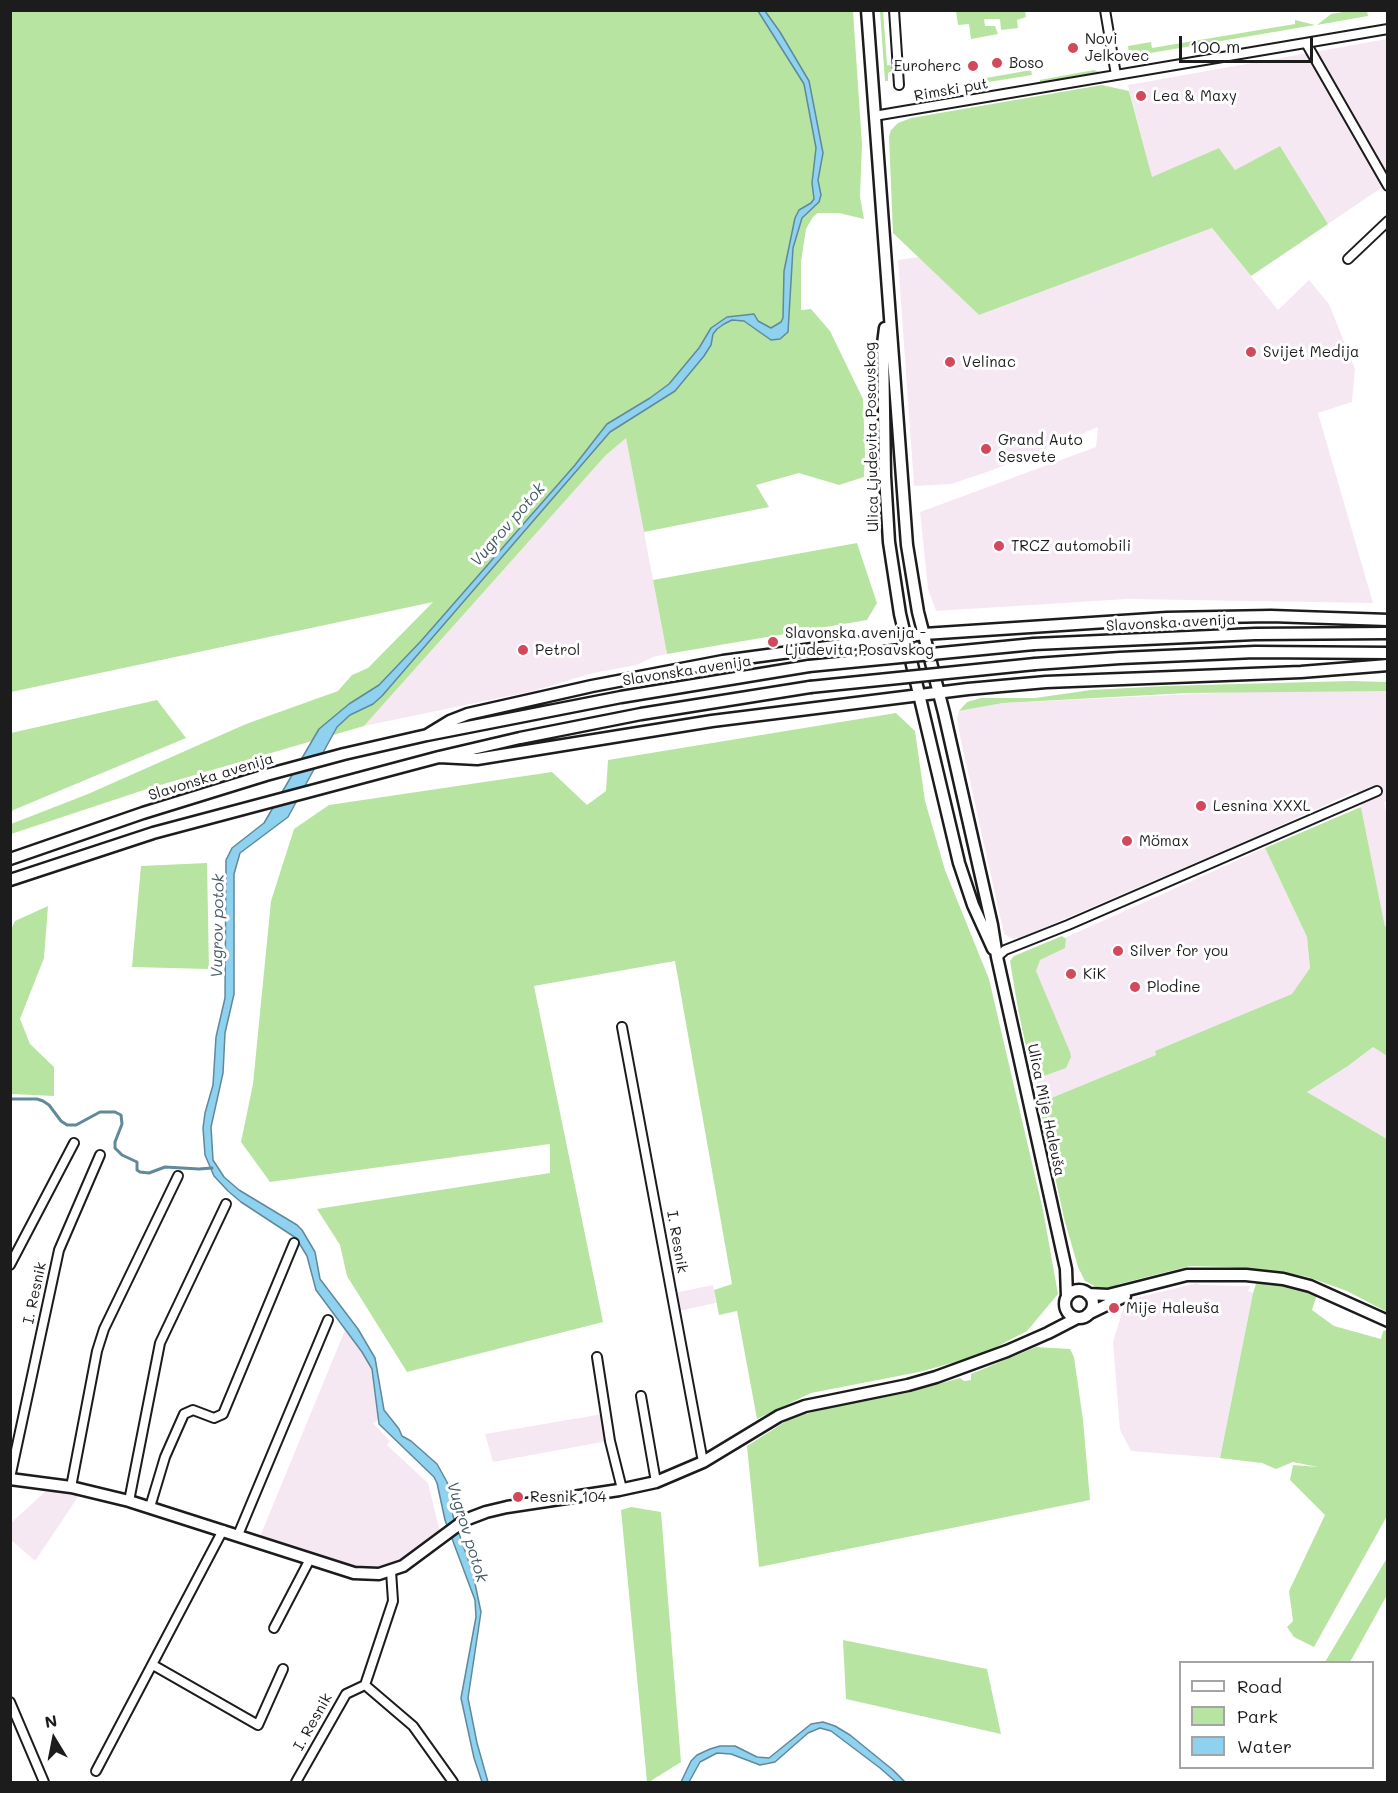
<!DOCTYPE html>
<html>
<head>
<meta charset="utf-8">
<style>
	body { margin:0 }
	#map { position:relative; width:1398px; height:1793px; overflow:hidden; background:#fff; font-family:Mali,sans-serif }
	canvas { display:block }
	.frame { position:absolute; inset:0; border:12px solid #1c1c1c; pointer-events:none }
	.legend { position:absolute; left:1179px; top:1661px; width:195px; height:108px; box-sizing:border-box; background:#fff; border:2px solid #a4a4a4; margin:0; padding:8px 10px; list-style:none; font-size:18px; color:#1c1c1c }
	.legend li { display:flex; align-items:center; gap:12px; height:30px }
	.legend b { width:30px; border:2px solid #a4a4a4 }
	.north { position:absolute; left:24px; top:1709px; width:60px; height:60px; -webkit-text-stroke:4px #fff; paint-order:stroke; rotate:350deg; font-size:16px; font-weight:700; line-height:24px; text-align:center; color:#1c1c1c }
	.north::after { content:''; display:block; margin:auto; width:21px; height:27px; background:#1c1c1c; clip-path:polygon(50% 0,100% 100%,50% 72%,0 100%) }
	.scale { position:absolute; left:1179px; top:36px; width:134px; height:27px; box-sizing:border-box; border:3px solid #1c1c1c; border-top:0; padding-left:8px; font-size:18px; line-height:21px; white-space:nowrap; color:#1c1c1c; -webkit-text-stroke:4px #fff; paint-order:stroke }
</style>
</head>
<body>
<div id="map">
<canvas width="1398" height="1793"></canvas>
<div class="frame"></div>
<ul class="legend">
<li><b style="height:8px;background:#fff"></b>Road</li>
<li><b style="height:16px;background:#b8e4a1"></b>Park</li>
<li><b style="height:16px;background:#8ed2ef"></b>Water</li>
</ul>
<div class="north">N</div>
<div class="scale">100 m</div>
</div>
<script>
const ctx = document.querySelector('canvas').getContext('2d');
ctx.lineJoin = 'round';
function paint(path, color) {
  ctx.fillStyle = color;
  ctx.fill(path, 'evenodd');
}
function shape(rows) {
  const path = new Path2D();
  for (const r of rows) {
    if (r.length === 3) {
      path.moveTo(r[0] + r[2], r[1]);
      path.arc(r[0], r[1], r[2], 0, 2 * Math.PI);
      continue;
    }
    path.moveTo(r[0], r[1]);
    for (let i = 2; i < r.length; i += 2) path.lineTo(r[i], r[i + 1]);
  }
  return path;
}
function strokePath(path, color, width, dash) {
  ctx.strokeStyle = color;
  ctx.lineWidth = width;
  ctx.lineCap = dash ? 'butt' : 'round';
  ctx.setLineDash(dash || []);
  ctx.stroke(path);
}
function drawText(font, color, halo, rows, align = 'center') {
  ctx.font = font + ' Mali,sans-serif';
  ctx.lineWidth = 6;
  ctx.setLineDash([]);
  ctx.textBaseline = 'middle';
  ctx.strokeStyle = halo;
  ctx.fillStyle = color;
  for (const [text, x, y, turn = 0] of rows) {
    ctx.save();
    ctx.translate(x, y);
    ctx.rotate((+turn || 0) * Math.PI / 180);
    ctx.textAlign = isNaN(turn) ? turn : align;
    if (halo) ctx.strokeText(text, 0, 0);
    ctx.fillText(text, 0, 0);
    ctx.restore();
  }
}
paint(shape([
	[1387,39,1387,190,1384,186,1328,224,1280,146,1235,170,1219,148,1152,178,1128,85],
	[1212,228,1278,310,1309,280,1329,304,1355,369,1352,402,1318,413,1373,603,1127,599,936,611,928,589,920,512,1096,447,1098,427,990,471,951,484,914,486,898,260,919,257,979,315],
	[626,437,667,654,653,657,637,665,593,673,533,691,364,726,606,455],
	[1258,691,1387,691,1388,801,1384,802,1388,822,1387,925,1385,928,1361,807,1356,791,1251,839,1020,938,1011,938,1004,934,960,736,957,718,959,711,1003,703],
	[1265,848,1307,937,1310,968,1292,995,1155,1051,1156,1055,1039,1103,1013,961],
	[1373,1047,1387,1056,1387,1139,1307,1092,1348,1066],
	[1197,1283,1200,1285,1250,1286,1248,1291,1253,1293,1220,1458,1131,1451,1120,1430,1113,1342,1124,1306,1136,1298],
	[713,1285,716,1303,678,1311,674,1293],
	[345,1330,362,1352,372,1369,378,1420,373,1423,390,1441,387,1445,428,1483,440,1532,397,1565,385,1569,360,1569,336,1564,259,1539],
	[603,1414,608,1441,493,1462,485,1434],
	[47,1490,78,1495,78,1497,35,1561,11,1540,11,1523]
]), '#f6e8f3');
paint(shape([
	[10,11,853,11,862,144,860,197,864,219,839,213,818,213,813,217,806,229,801,262,801,310,811,309,830,331,863,399,865,453,864,477,839,485,799,473,756,485,769,507,644,532,626,438,606,455,364,726,150,788,11,834,11,824,88,794,246,724,338,691,352,675,368,668,433,602,11,692],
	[880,11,883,11,887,65,894,66,892,71,888,73,888,81,885,81],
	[956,11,1025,11,1026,17,1017,20,1018,28,1001,30,1000,19,984,19,985,26,995,26,998,34,971,39,969,24,958,25],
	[1349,11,1367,11,1368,16,1317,25,1331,14],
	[1295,20,1315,25,1133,56,1129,54,1128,46,1151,42,1152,48,1295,24],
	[1031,70,1032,75,970,85,969,81],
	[1094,70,1099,72,1059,80,1040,82,1040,80],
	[1102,85,1129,91,1152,177,1219,148,1235,170,1280,146,1328,224,1251,276,1212,228,979,315,893,233,889,137,891,130,898,123,911,118],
	[857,543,877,603,867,620,667,654,653,580],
	[1351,681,1387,682,1387,691,1187,693,1003,703,959,711,967,702,981,698,1035,698,1091,690,1165,686],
	[157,700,186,738,11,811,11,733],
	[896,713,915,731,925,801,945,870,989,979,1043,1210,1058,1294,1027,1331,981,1355,919,1372,811,1393,757,1419,737,1311,719,1315,714,1290,732,1284,675,961,534,986,603,1322,407,1372,347,1276,340,1245,317,1209,550,1173,550,1144,270,1182,241,1142,253,1084,271,901,294,829,329,805,552,772,587,805,606,791,608,760],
	[1361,807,1385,927,1387,925,1387,1056,1373,1047,1348,1066,1307,1092,1387,1139,1387,1312,1347,1291,1308,1277,1288,1273,1227,1267,1190,1266,1119,1284,1109,1289,1096,1287,1085,1281,1078,1267,1064,1218,1039,1103,1156,1055,1155,1051,1292,994,1310,968,1307,937,1265,848],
	[207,863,209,969,132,967,141,866],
	[48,906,44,958,20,1019,30,1044,54,1067,54,1096,11,1094,11,930,15,921],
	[1062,936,1066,939,1065,948,1040,960,1036,971,1070,1052,1071,1057,1066,1068,1041,1077,1032,1074,1018,1009,1010,961,1014,956],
	[1257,1281,1275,1282,1299,1287,1317,1294,1312,1310,1334,1326,1381,1339,1383,1331,1387,1330,1387,1516,1314,1647,1294,1637,1287,1627,1293,1621,1289,1591,1325,1515,1290,1480,1293,1465,1318,1467,1293,1462,1276,1469,1262,1463,1220,1458,1253,1293],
	[1036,1347,1070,1349,1074,1357,1083,1420,1090,1500,759,1567,747,1446,791,1418,835,1406,907,1393,960,1378,964,1381,971,1380,971,1374],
	[631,1507,661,1512,681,1762,649,1782,647,1782,621,1510],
	[1387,1558,1387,1595,1350,1662,1325,1662],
	[843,1640,987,1669,1001,1734,846,1699]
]), '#b8e4a1');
const water = shape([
	[758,11,765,11,780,32,809,81,823,153,818,180,821,195,819,202,802,218,793,248,788,332,780,339,771,340,744,321,732,320,724,324,717,329,713,334,711,345,704,356,675,391,610,432,382,696,373,704,350,715,337,727,288,817,240,853,234,874,234,994,225,1033,223,1073,211,1127,213,1160,224,1177,239,1190,297,1225,302,1230,315,1252,320,1279,358,1329,375,1358,384,1410,399,1429,402,1436,411,1441,437,1464,447,1482,452,1497,453,1516,473,1574,481,1612,468,1698,477,1743,488,1782,482,1782,474,1758,461,1698,476,1617,475,1600,445,1520,437,1483,434,1477,379,1424,372,1369,362,1352,316,1290,307,1256,296,1238,241,1202,228,1191,214,1176,205,1155,203,1128,205,1113,213,1085,216,1037,225,998,226,860,232,848,264,823,319,729,349,704,379,685,421,641,575,465,607,424,650,398,669,384,699,348,711,328,727,317,754,314,758,321,771,328,781,322,783,318,784,271,795,218,799,210,811,203,814,199,812,183,816,148,804,84,758,11],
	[823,1722,835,1726,850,1735,893,1770,905,1782,896,1782,880,1768,831,1731,820,1728,808,1733,775,1762,760,1765,731,1754,717,1753,700,1762,689,1782,681,1782,691,1761,697,1755,710,1749,720,1746,735,1746,757,1757,769,1758,811,1724,823,1722]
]);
paint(water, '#8ed2ef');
strokePath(water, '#60899b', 1.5);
strokePath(shape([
	[10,1099,37,1099,43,1101,49,1105,61,1121,67,1125,76,1125,100,1112,115,1112,121,1115,122,1124,115,1142,115,1148,122,1155,137,1162,137,1170,140,1172,149,1173,165,1167,199,1169,212,1168]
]), '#60899b', 3);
const street = shape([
	[894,10,899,85],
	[1105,10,1116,75],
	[1306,43,1388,186],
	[874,116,1388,29],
	[1348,259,1388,221],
	[997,957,1005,950,1068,925,1377,791],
	[622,1027,703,1462],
	[10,1265,74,1143],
	[597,1357,610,1441,622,1489],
	[641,1396,656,1482],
	[10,1478,59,1250,100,1155],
	[71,1487,97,1351,104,1329,178,1176],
	[129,1501,160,1343,226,1204],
	[150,1507,165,1457,184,1414,193,1410,214,1418,223,1414,294,1243],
	[238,1535,328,1320],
	[274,1628,310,1559],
	[153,1665,258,1725,283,1669],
	[365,1685,413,1726,453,1782],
	[10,1702,44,1782],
	[96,1771,223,1530],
	[296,1782,346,1694,365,1685,393,1601,391,1571]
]);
const secondary = shape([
	[867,10,907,545,918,612,944,713,992,925,997,957,1066,1269,1067,1296],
	[885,328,883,344,885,476,889,542,900,614,959,863,973,905,993,949],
	[1034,644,1255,634,1388,633],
	[1035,664,1120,658,1255,652,1388,653],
	[427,735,450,721,468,714,592,686,723,661,924,634,1167,618,1271,616,1388,620],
	[439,757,477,759,712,721,968,689,1046,682,1301,672,1388,665],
	[10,859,143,813,266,775,344,754,427,735,621,697,809,666],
	[10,880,153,833,439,757,520,738,641,714,810,687],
	[1079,1304,14],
	[1088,1294,1108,1295,1187,1275,1246,1275,1283,1279,1310,1286,1388,1321],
	[1088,1314,1125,1296],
	[10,1479,71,1487,129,1501,354,1573,379,1574,403,1566,465,1520,486,1512,507,1507,619,1490,656,1482,703,1462,779,1416,805,1406,908,1385,936,1377,1007,1351,1048,1333,1077,1318]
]);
strokePath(street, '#1c1c1c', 12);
strokePath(secondary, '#1c1c1c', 15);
strokePath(street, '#fff', 8);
strokePath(secondary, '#fff', 10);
const secondaryBridge = shape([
	[809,666,1034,644],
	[810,687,1035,664]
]);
strokePath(secondaryBridge, '#1c1c1c', 15, []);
strokePath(secondaryBridge, '#fff', 10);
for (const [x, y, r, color] of [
	[1073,48,6,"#d1495b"],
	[997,63,6,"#d1495b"],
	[973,66,6,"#d1495b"],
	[1141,96,6,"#d1495b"],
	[1251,352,6,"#d1495b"],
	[950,362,6,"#d1495b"],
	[986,449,6,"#d1495b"],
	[999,546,6,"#d1495b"],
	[773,642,6,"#d1495b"],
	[523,650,6,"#d1495b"],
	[1201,806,6,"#d1495b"],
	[1127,841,6,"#d1495b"],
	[1118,951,6,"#d1495b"],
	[1071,974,6,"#d1495b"],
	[1135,987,6,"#d1495b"],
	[1114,1308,6,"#d1495b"],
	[518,1497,6,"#d1495b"]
]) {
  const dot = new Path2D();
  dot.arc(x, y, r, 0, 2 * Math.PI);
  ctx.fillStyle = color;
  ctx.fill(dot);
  strokePath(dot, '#fff', 2);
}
drawText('15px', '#1c1c1c', '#fff', [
	["Novi",1085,39],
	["Jelkovec",1085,56],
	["Boso",1009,63],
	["Euroherc",961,66,"right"],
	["Lea & Maxy",1153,96],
	["Svijet Medija",1263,352],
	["Velinac",962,362],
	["Grand Auto",998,440],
	["Sesvete",998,457],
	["TRCZ automobili",1011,546],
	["Slavonska avenija -",785,633],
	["Ljudevita Posavskog",785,650],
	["Petrol",535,650],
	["Lesnina XXXL",1213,806],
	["Mömax",1139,841],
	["Silver for you",1130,951],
	["KiK",1083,974],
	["Plodine",1147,987],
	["Mije Haleuša",1126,1308],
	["Resnik 104",530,1497]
], 'left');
drawText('15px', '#1c1c1c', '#fff', [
	["Rimski put",951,90,-10],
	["Ulica Ljudevita Posavskog",872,437,-91],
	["Slavonska avenija",1171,623,-3],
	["Slavonska avenija",687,671,-9],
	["Slavonska avenija",211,777,-17],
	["Ulica Mije Haleuša",1046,1110,78],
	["I. Resnik",677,1242,80],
	["I. Resnik",35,1293,-78],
	["I. Resnik",313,1722,-61]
]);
drawText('italic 16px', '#445c66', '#fff', [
	["Vugrov potok",508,525,-49],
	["Vugrov potok",218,926,-89],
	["Vugrov potok",467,1532,73]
]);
</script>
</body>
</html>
